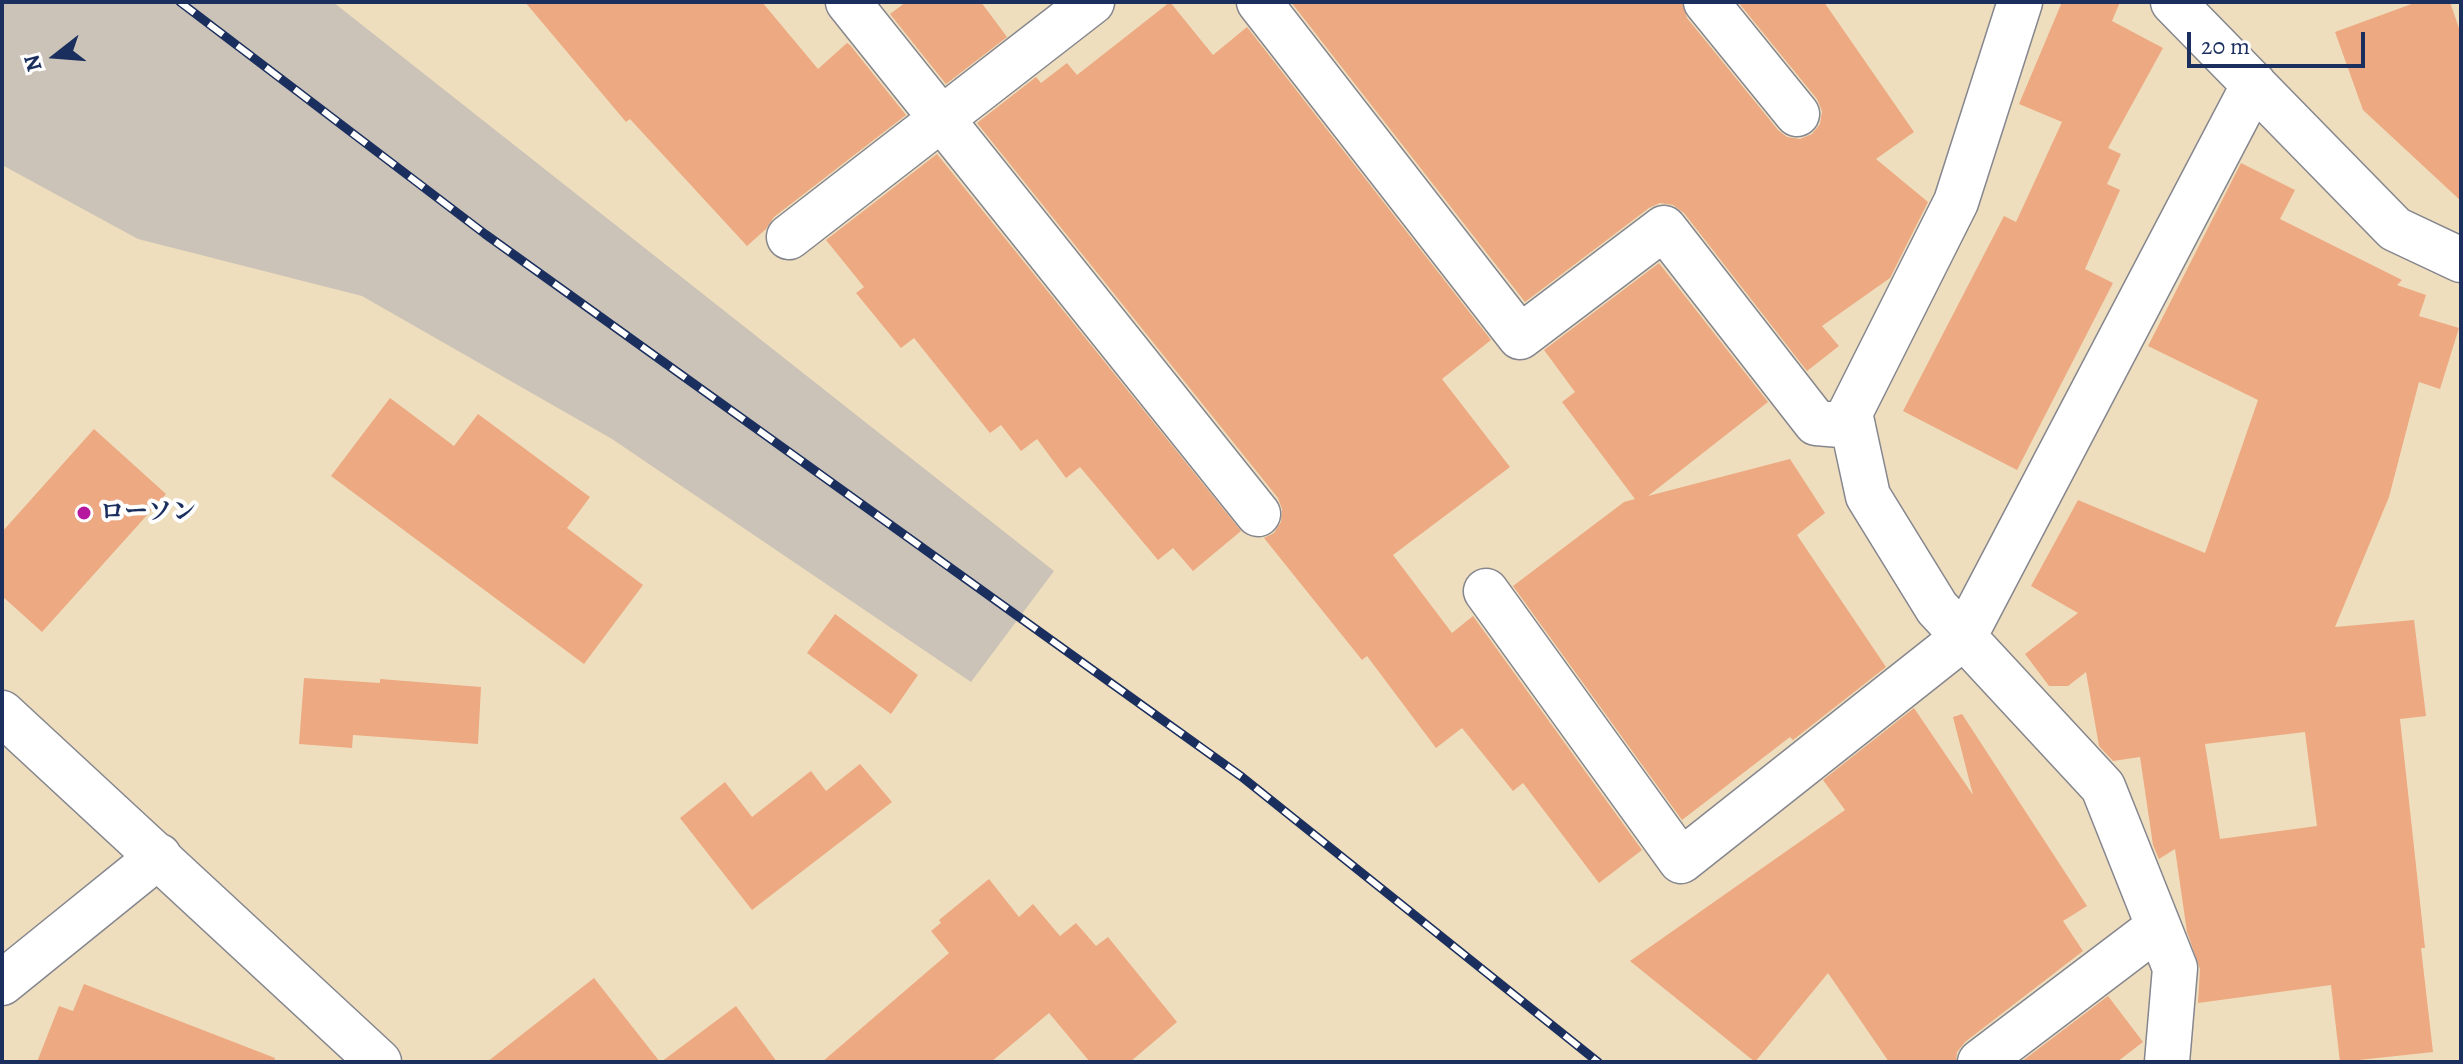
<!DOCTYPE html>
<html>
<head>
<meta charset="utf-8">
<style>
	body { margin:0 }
	#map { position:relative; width:2463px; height:1064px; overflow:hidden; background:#efdebd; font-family:Alegreya,serif }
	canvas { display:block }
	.frame { position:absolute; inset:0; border:4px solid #1b2f5e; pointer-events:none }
	.north { position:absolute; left:16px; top:16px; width:80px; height:80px; -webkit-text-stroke:6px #fff; paint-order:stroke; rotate:253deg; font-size:22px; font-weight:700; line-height:32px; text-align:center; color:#1b2f5e }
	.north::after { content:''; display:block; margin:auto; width:28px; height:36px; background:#1b2f5e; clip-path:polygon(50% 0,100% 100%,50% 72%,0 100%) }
	.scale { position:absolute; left:2187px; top:32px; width:178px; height:36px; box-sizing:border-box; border:4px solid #1b2f5e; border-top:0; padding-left:10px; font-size:24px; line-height:28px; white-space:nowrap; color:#1b2f5e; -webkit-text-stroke:6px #fff; paint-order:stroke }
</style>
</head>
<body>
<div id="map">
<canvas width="2463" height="1064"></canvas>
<div class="frame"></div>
<div class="north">N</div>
<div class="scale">20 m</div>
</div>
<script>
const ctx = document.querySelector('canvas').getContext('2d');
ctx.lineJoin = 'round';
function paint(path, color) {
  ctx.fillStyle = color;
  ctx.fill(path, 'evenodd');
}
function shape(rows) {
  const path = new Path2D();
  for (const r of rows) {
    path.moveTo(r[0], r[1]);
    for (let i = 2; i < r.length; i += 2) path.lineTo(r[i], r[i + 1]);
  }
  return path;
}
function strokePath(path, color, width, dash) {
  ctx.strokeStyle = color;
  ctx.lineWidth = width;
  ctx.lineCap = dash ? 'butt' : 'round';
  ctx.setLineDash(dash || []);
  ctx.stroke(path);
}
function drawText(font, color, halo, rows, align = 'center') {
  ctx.font = font + ' Alegreya,"Noto Serif JP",serif';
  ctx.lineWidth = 8;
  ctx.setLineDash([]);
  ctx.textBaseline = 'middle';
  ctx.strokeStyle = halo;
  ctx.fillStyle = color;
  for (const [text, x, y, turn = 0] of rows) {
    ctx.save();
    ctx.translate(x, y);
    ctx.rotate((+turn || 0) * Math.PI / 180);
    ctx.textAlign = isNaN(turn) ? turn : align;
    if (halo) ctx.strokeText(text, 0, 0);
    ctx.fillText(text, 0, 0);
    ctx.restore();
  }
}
paint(shape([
	[2,2,333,2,1054,571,971,682,612,439,362,296,138,239,2,165]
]), '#cbc3b8');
paint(shape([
	[525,2,762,2,818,69,847,43,850,45,906,115,774,217,766,229,747,246,630,119,626,122],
	[906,2,981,2,1007,37,946,84,890,14],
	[1170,2,1213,55,1247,27,1491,340,1442,379,1510,467,1393,555,1452,633,1473,616,1642,850,1599,883,1523,783,1513,791,1462,728,1436,748,1367,656,1362,660,1264,538,1274,533,1281,522,1282,509,1278,498,977,123,1036,77,1041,83,1067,63,1077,75],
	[1291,2,1682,2,1687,18,1778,130,1787,137,1800,139,1812,134,1820,124,1822,111,1817,99,1738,2,1824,2,1914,132,1876,159,1928,202,1890,278,1822,326,1839,346,1807,371,1684,213,1673,205,1660,203,1649,208,1525,302],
	[2062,2,2120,2,2112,21,2163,48,2108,148,2121,154,2107,184,2120,190,2085,269,2113,283,2017,470,1903,411,2004,216,2016,222,2062,122,2019,104],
	[2417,2,2450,2,2461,34,2461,201,2363,110,2335,32],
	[937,154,1241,531,1193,571,1173,548,1158,560,1080,467,1066,478,1037,439,1021,451,1001,425,990,433,914,338,901,348,856,293,864,287,826,240],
	[2241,163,2295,190,2280,219,2402,280,2397,285,2426,295,2419,316,2459,328,2440,389,2419,382,2389,497,2335,627,2414,620,2426,716,2400,719,2425,948,2421,948,2433,1052,2340,1062,2331,985,2198,1003,2200,969,2187,932,2175,849,2159,859,2153,845,2140,757,2113,761,2099,746,2086,672,2068,686,2049,686,2025,654,2078,613,2031,586,2078,500,2205,553,2258,400,2148,346],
	[2305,732,2317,826,2220,839,2205,744],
	[1659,263,1768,402,1648,496,1790,459,1825,513,1797,535,1886,667,1793,740,1790,737,1682,820,1513,586,1624,502,1635,499,1562,402,1575,392,1544,350],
	[390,398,454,446,478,414,590,497,567,528,643,585,584,664,331,476],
	[94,429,166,494,42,632,2,596,2,532],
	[835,614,918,675,891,714,807,653],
	[304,678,380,683,380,679,481,687,478,744,353,735,352,748,299,744],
	[1914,708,1973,795,1953,717,1962,714,2087,906,2063,921,2083,951,1965,1042,1957,1052,1956,1062,1889,1062,1828,973,1755,1062,1630,961,1845,810,1823,780],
	[860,764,892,802,752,910,680,818,725,782,752,817,811,771,826,791],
	[989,879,1019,917,1033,904,1060,936,1076,923,1096,946,1108,937,1177,1022,1130,1062,1090,1062,1049,1013,991,1062,822,1062,949,953,931,931,941,923,939,920],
	[594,978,660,1062,487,1062],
	[84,984,275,1058,274,1062,37,1062,59,1006,73,1011],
	[2108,996,2143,1042,2117,1062,2021,1062],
	[736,1006,777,1062,661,1062]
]), '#eca982');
const minor = shape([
	[848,2,1258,514],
	[1259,2,1520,337,1664,228,1816,423,1853,426],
	[1706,2,1797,114],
	[2020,2,1956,202,1850,413,1868,496,1937,608,2103,787,2175,968,2167,1062],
	[2173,2,2395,229,2461,260],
	[789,237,1092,2],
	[1486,591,1681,861,1964,637,2254,84],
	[2,983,159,856],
	[1980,1062,2158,927]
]);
const tertiary = shape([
	[2,713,379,1062]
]);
strokePath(minor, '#85868e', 47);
strokePath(tertiary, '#85868e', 47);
strokePath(minor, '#fff', 44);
strokePath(tertiary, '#fff', 44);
const rail = shape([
	[180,2,485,234,1242,777,1598,1062]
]);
strokePath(rail, '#1b2f5e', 9);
strokePath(rail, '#fff', 6, [18]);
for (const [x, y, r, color] of [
	[84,513,8,"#b5179e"]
]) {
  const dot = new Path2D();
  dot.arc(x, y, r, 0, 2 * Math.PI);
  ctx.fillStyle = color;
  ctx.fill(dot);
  strokePath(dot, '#fff', 3);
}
drawText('bold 24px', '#1b2f5e', '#fff', [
	["ローソン",100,513]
], 'left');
</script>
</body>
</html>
